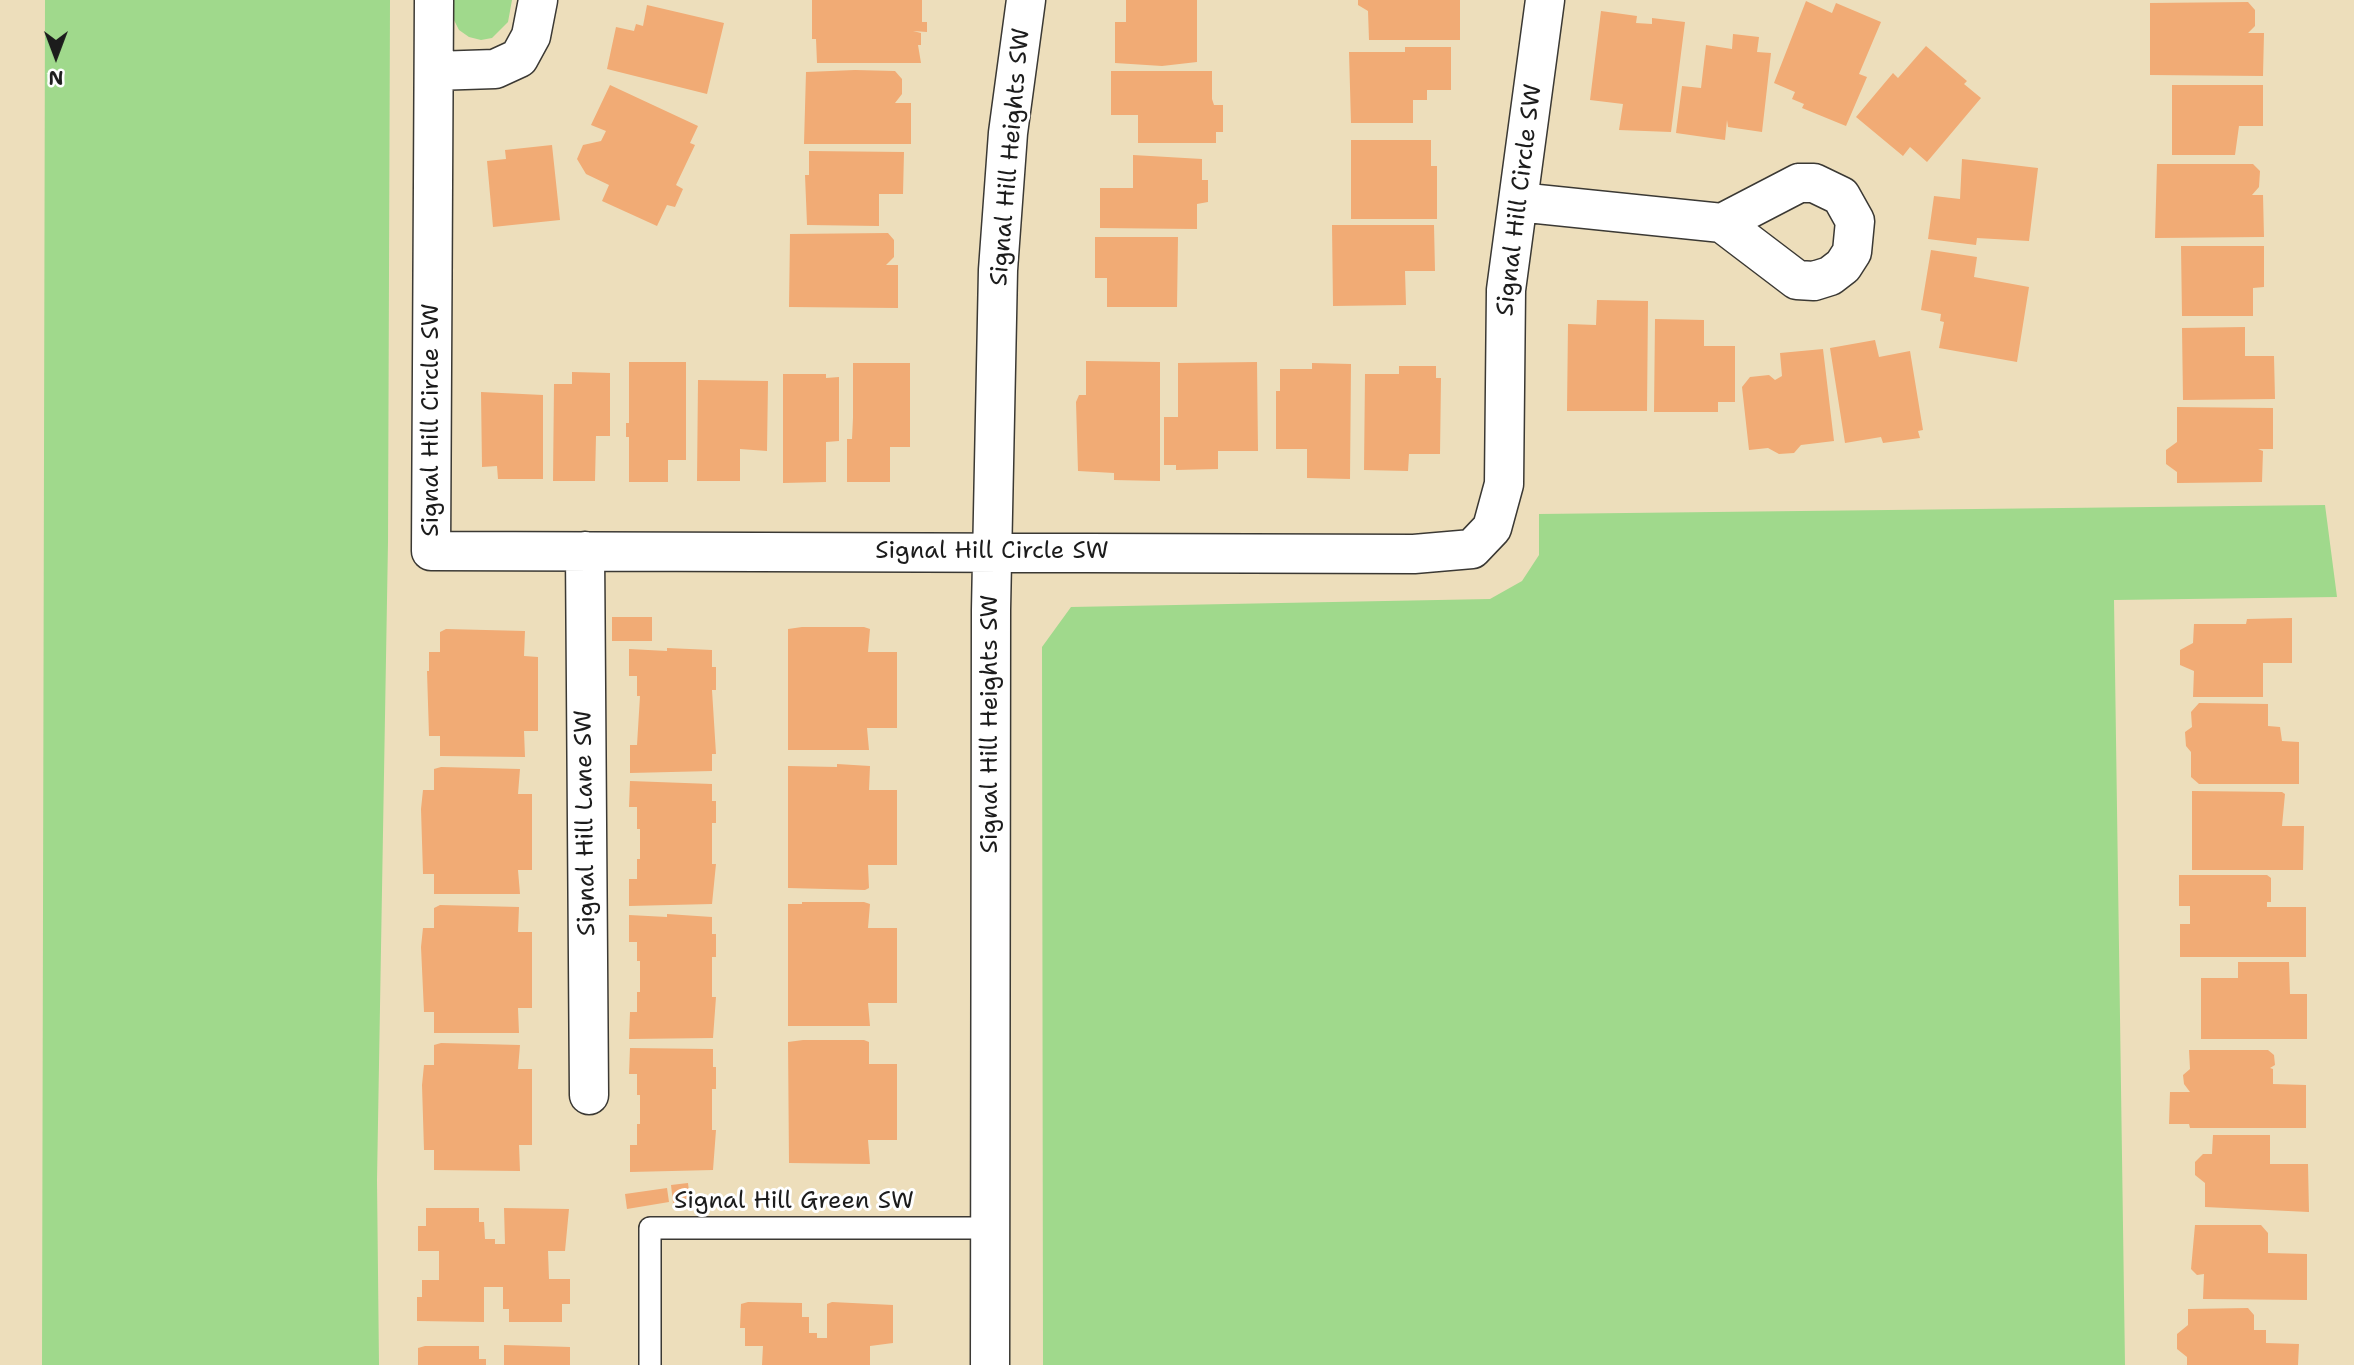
<!DOCTYPE html>
<html>
<head>
<meta charset="utf-8">
<style>
	body { margin:0 }
	#map { position:relative; width:2354px; height:1365px; overflow:hidden; background:#eddebb; font-family:"Shantell Sans",sans-serif }
	canvas { display:block }
	.north { position:absolute; left:21px; top:21px; width:70px; height:70px; -webkit-text-stroke:5px #fff; paint-order:stroke; rotate:180deg; font-size:19px; font-weight:700; line-height:28px; text-align:center; color:#1c1c1c }
	.north::after { content:''; display:block; margin:auto; width:24px; height:32px; background:#1c1c1c; clip-path:polygon(50% 0,100% 100%,50% 72%,0 100%) }
</style>
</head>
<body>
<div id="map">
<canvas width="2354" height="1365"></canvas>
<div class="north">N</div>
</div>
<script>
const ctx = document.querySelector('canvas').getContext('2d');
ctx.lineJoin = 'round';
function paint(path, color) {
  ctx.fillStyle = color;
  ctx.fill(path, 'evenodd');
}
function shape(rows) {
  const path = new Path2D();
  for (const r of rows) {
    path.moveTo(r[0], r[1]);
    for (let i = 2; i < r.length; i += 2) path.lineTo(r[i], r[i + 1]);
  }
  return path;
}
function strokePath(path, color, width, dash) {
  ctx.strokeStyle = color;
  ctx.lineWidth = width;
  ctx.lineCap = dash ? 'butt' : 'round';
  ctx.setLineDash(dash || []);
  ctx.stroke(path);
}
function drawText(font, color, halo, rows, align = 'center') {
  ctx.font = font + ' "Shantell Sans",sans-serif';
  ctx.lineWidth = 6;
  ctx.setLineDash([]);
  ctx.textBaseline = 'middle';
  ctx.strokeStyle = halo;
  ctx.fillStyle = color;
  for (const [text, x, y, turn = 0] of rows) {
    ctx.save();
    ctx.translate(x, y);
    ctx.rotate((+turn || 0) * Math.PI / 180);
    ctx.textAlign = isNaN(turn) ? turn : align;
    if (halo) ctx.strokeText(text, 0, 0);
    ctx.fillText(text, 0, 0);
    ctx.restore();
  }
}
paint(shape([
	[45,0,390,0,388,542,377,1180,379,1365,42,1365],
	[453,0,512,0,508,22,492,38,481,40,469,37,459,30,453,18],
	[2325,505,2337,597,2114,600,2125,1365,1043,1365,1042,647,1071,607,1490,599,1522,581,1539,555,1539,514]
]), '#a0d98c');
paint(shape([
	[812,0,922,0,922,22,927,22,927,32,913,31,921,33,921,45,918,45,921,63,817,63,816,39,812,39],
	[1126,0,1197,0,1197,62,1162,66,1115,63,1115,22,1126,22],
	[1358,0,1460,0,1460,40,1369,40,1368,11,1358,5],
	[1806,1,1832,13,1836,3,1881,22,1859,74,1867,77,1846,126,1802,108,1804,104,1792,99,1795,92,1774,83],
	[2248,2,2255,10,2255,26,2248,33,2264,33,2263,76,2150,75,2150,3],
	[647,5,724,23,707,94,607,69,616,27,634,31,636,24,643,26],
	[1601,11,1637,16,1636,23,1652,24,1652,18,1685,22,1671,132,1619,130,1623,104,1590,100],
	[1733,34,1759,37,1757,52,1771,53,1762,132,1728,127,1727,120,1725,140,1676,133,1682,86,1701,88,1706,45,1732,49],
	[1926,46,1967,81,1964,84,1981,98,1927,162,1910,147,1903,156,1856,117,1893,73,1898,78],
	[1405,47,1451,47,1451,90,1427,90,1427,100,1413,100,1413,123,1351,123,1349,52,1405,52],
	[855,70,895,71,902,79,902,94,895,103,911,103,911,144,804,144,806,72],
	[1111,71,1212,71,1212,99,1214,105,1223,105,1223,132,1216,132,1216,143,1138,143,1138,115,1111,115],
	[610,85,698,126,690,143,695,145,676,185,683,189,675,207,667,205,657,226,602,201,609,185,586,174,577,159,583,145,601,141,606,131,591,125],
	[2172,85,2263,85,2263,126,2239,126,2235,155,2172,155],
	[1351,140,1431,140,1431,166,1437,166,1437,219,1351,219],
	[552,145,560,220,493,227,487,161,506,159,505,150],
	[809,151,904,152,903,194,879,194,879,226,807,225,805,175,809,175],
	[1133,155,1202,159,1202,180,1208,180,1208,202,1197,204,1197,229,1100,228,1100,188,1133,188],
	[1962,159,2038,168,2029,241,1977,238,1976,245,1928,239,1934,196,1960,199],
	[2157,164,2253,164,2260,171,2259,187,2252,195,2263,195,2264,237,2155,238],
	[1332,225,1434,225,1435,271,1405,271,1406,305,1333,306],
	[888,233,894,240,894,257,886,265,898,265,898,308,789,307,790,234],
	[1095,237,1178,237,1177,307,1107,307,1107,278,1095,278],
	[2181,246,2264,246,2264,287,2253,288,2253,316,2182,316],
	[1931,250,1977,257,1974,277,2029,287,2017,362,1939,348,1944,322,1940,321,1941,314,1921,310],
	[1597,300,1648,301,1647,411,1567,411,1568,324,1596,325],
	[1655,319,1704,320,1704,346,1735,346,1735,402,1718,402,1718,412,1654,412],
	[2245,327,2245,356,2274,356,2275,399,2183,400,2182,328],
	[1875,340,1879,357,1910,351,1923,430,1918,431,1920,438,1883,443,1881,437,1845,443,1830,348],
	[1823,349,1834,441,1801,445,1794,453,1779,454,1768,448,1749,450,1742,387,1750,377,1769,375,1775,380,1782,376,1780,353],
	[1086,361,1160,362,1160,481,1114,480,1114,473,1078,471,1076,402,1079,395,1086,395],
	[629,362,686,362,686,460,668,460,668,482,629,482,629,437,626,437,626,423,629,423],
	[1257,362,1258,451,1218,451,1218,469,1176,470,1176,465,1164,465,1164,417,1178,417,1178,363],
	[853,363,910,363,910,447,890,447,890,482,847,482,847,439,852,439,853,418],
	[1312,363,1351,364,1350,479,1307,478,1307,449,1276,449,1276,391,1280,391,1280,369,1312,369],
	[1399,366,1436,366,1436,378,1441,378,1440,454,1409,454,1408,471,1364,470,1365,374,1399,374],
	[572,372,610,373,610,436,596,436,595,481,553,481,554,384,572,384],
	[783,374,826,374,826,378,839,377,839,441,826,442,826,482,783,483],
	[698,380,768,381,767,451,740,449,740,481,697,481],
	[481,392,543,395,543,479,498,479,497,466,482,467],
	[2177,407,2273,408,2273,449,2258,449,2263,451,2262,482,2177,483,2177,472,2166,464,2166,450,2177,442],
	[612,617,652,617,652,641,612,641],
	[2292,618,2292,663,2263,663,2263,697,2193,697,2194,671,2180,665,2180,650,2193,643,2194,624,2246,624,2247,619],
	[802,627,864,627,870,629,868,652,897,652,897,728,867,728,869,750,788,750,788,629],
	[446,629,525,631,524,656,538,657,538,731,524,731,525,757,440,756,440,736,429,736,427,671,429,671,429,652,440,652,440,632],
	[667,648,712,650,712,667,716,667,716,690,712,690,716,754,712,754,712,771,630,773,630,745,637,745,640,696,637,696,637,676,629,676,629,649,667,651],
	[2199,703,2268,704,2268,726,2280,727,2282,741,2299,742,2299,784,2199,784,2191,777,2191,752,2186,746,2185,732,2192,727,2191,712],
	[837,764,870,766,869,790,897,790,897,865,868,865,869,888,865,890,788,888,788,766,837,767],
	[441,767,520,769,518,794,532,794,532,870,518,870,520,894,434,894,434,874,423,874,421,809,423,790,434,790,434,769],
	[630,781,712,784,712,801,716,801,716,823,712,823,712,864,716,864,712,904,629,906,629,879,637,879,637,859,640,859,640,829,637,829,637,807,629,807],
	[2192,791,2282,792,2285,794,2282,826,2304,826,2303,870,2192,870],
	[2179,875,2267,875,2271,878,2271,902,2267,902,2267,907,2306,907,2306,957,2180,957,2180,924,2190,924,2190,906,2179,906],
	[802,902,864,902,870,904,868,928,897,928,897,1003,868,1003,870,1026,788,1026,788,904,802,904],
	[440,905,519,907,518,932,532,932,532,1008,518,1008,519,1033,434,1033,434,1012,424,1012,421,947,423,928,434,928,434,908],
	[667,914,712,917,712,934,716,934,716,957,712,957,712,997,716,997,713,1038,629,1039,630,1012,637,1012,637,992,640,992,640,961,637,961,637,942,629,942,629,915,667,917],
	[2238,962,2289,962,2290,994,2307,994,2307,1039,2201,1039,2201,978,2238,978],
	[803,1040,864,1040,869,1042,869,1064,897,1064,897,1140,868,1140,870,1164,789,1163,788,1042],
	[441,1043,520,1045,518,1069,532,1069,532,1145,519,1145,520,1171,434,1170,434,1150,424,1150,422,1085,424,1065,434,1065,434,1045],
	[630,1048,713,1049,713,1067,716,1067,716,1089,712,1089,712,1130,716,1130,713,1170,630,1172,630,1145,637,1145,637,1124,640,1124,640,1095,637,1095,637,1074,629,1074],
	[2189,1050,2268,1050,2274,1055,2275,1065,2270,1068,2273,1069,2273,1084,2306,1085,2306,1128,2190,1128,2189,1124,2169,1124,2170,1092,2190,1092,2184,1084,2183,1075,2190,1069],
	[2213,1135,2270,1135,2270,1164,2308,1164,2309,1212,2205,1207,2205,1183,2195,1175,2195,1162,2203,1154,2212,1154],
	[688,1183,690,1200,673,1203,671,1185],
	[667,1188,669,1202,627,1209,625,1194],
	[426,1208,479,1208,479,1222,484,1222,485,1239,495,1239,495,1244,505,1244,504,1208,569,1209,565,1251,548,1251,549,1279,570,1279,570,1304,562,1304,562,1322,509,1322,509,1309,503,1309,503,1287,484,1287,484,1322,417,1321,417,1297,422,1297,422,1280,439,1280,439,1251,418,1251,418,1226,426,1226],
	[2195,1225,2261,1225,2268,1233,2268,1253,2307,1254,2307,1300,2203,1299,2204,1274,2197,1275,2191,1269],
	[748,1302,802,1303,802,1317,809,1317,809,1333,817,1333,817,1338,827,1338,827,1304,832,1302,893,1305,893,1343,870,1346,870,1365,762,1365,763,1346,745,1346,745,1328,740,1328,741,1304],
	[2248,1308,2254,1315,2254,1330,2266,1330,2266,1343,2299,1344,2298,1365,2187,1365,2187,1357,2177,1349,2177,1334,2188,1325,2188,1309],
	[504,1345,570,1347,570,1365,504,1365],
	[425,1346,479,1346,479,1359,486,1359,486,1365,418,1365,418,1348]
]), '#f1ab75');
const lane = shape([
	[650,1365,650,1228,991,1228]
]);
const street = shape([
	[434,0,431,551,1414,554,1472,549,1492,528,1504,484,1506,290,1545,0],
	[434,71,495,69,519,58,531,36,538,0],
	[1799,183,1814,183,1841,196,1855,221,1852,252,1843,266,1830,276,1814,281,1797,280,1722,223,1799,183],
	[1518,202,1722,223],
	[585,551,589,1095],
	[990,1365,991,610,998,270,1008,133,1026,0]
]);
strokePath(lane, '#3b3934', 24);
strokePath(street, '#3b3934', 41);
strokePath(lane, '#fff', 21);
strokePath(street, '#fff', 38);
drawText('24px', '#1c1c1c', '#fff', [
	["Signal Hill Heights SW",1011,157,-85],
	["Signal Hill Circle SW",1520,200,-83],
	["Signal Hill Circle SW",432,420,-90],
	["Signal Hill Circle SW",992,552],
	["Signal Hill Heights SW",991,724,-90],
	["Signal Hill Lane SW",586,823,-91],
	["Signal Hill Green SW",794,1202]
]);
</script>
</body>
</html>
